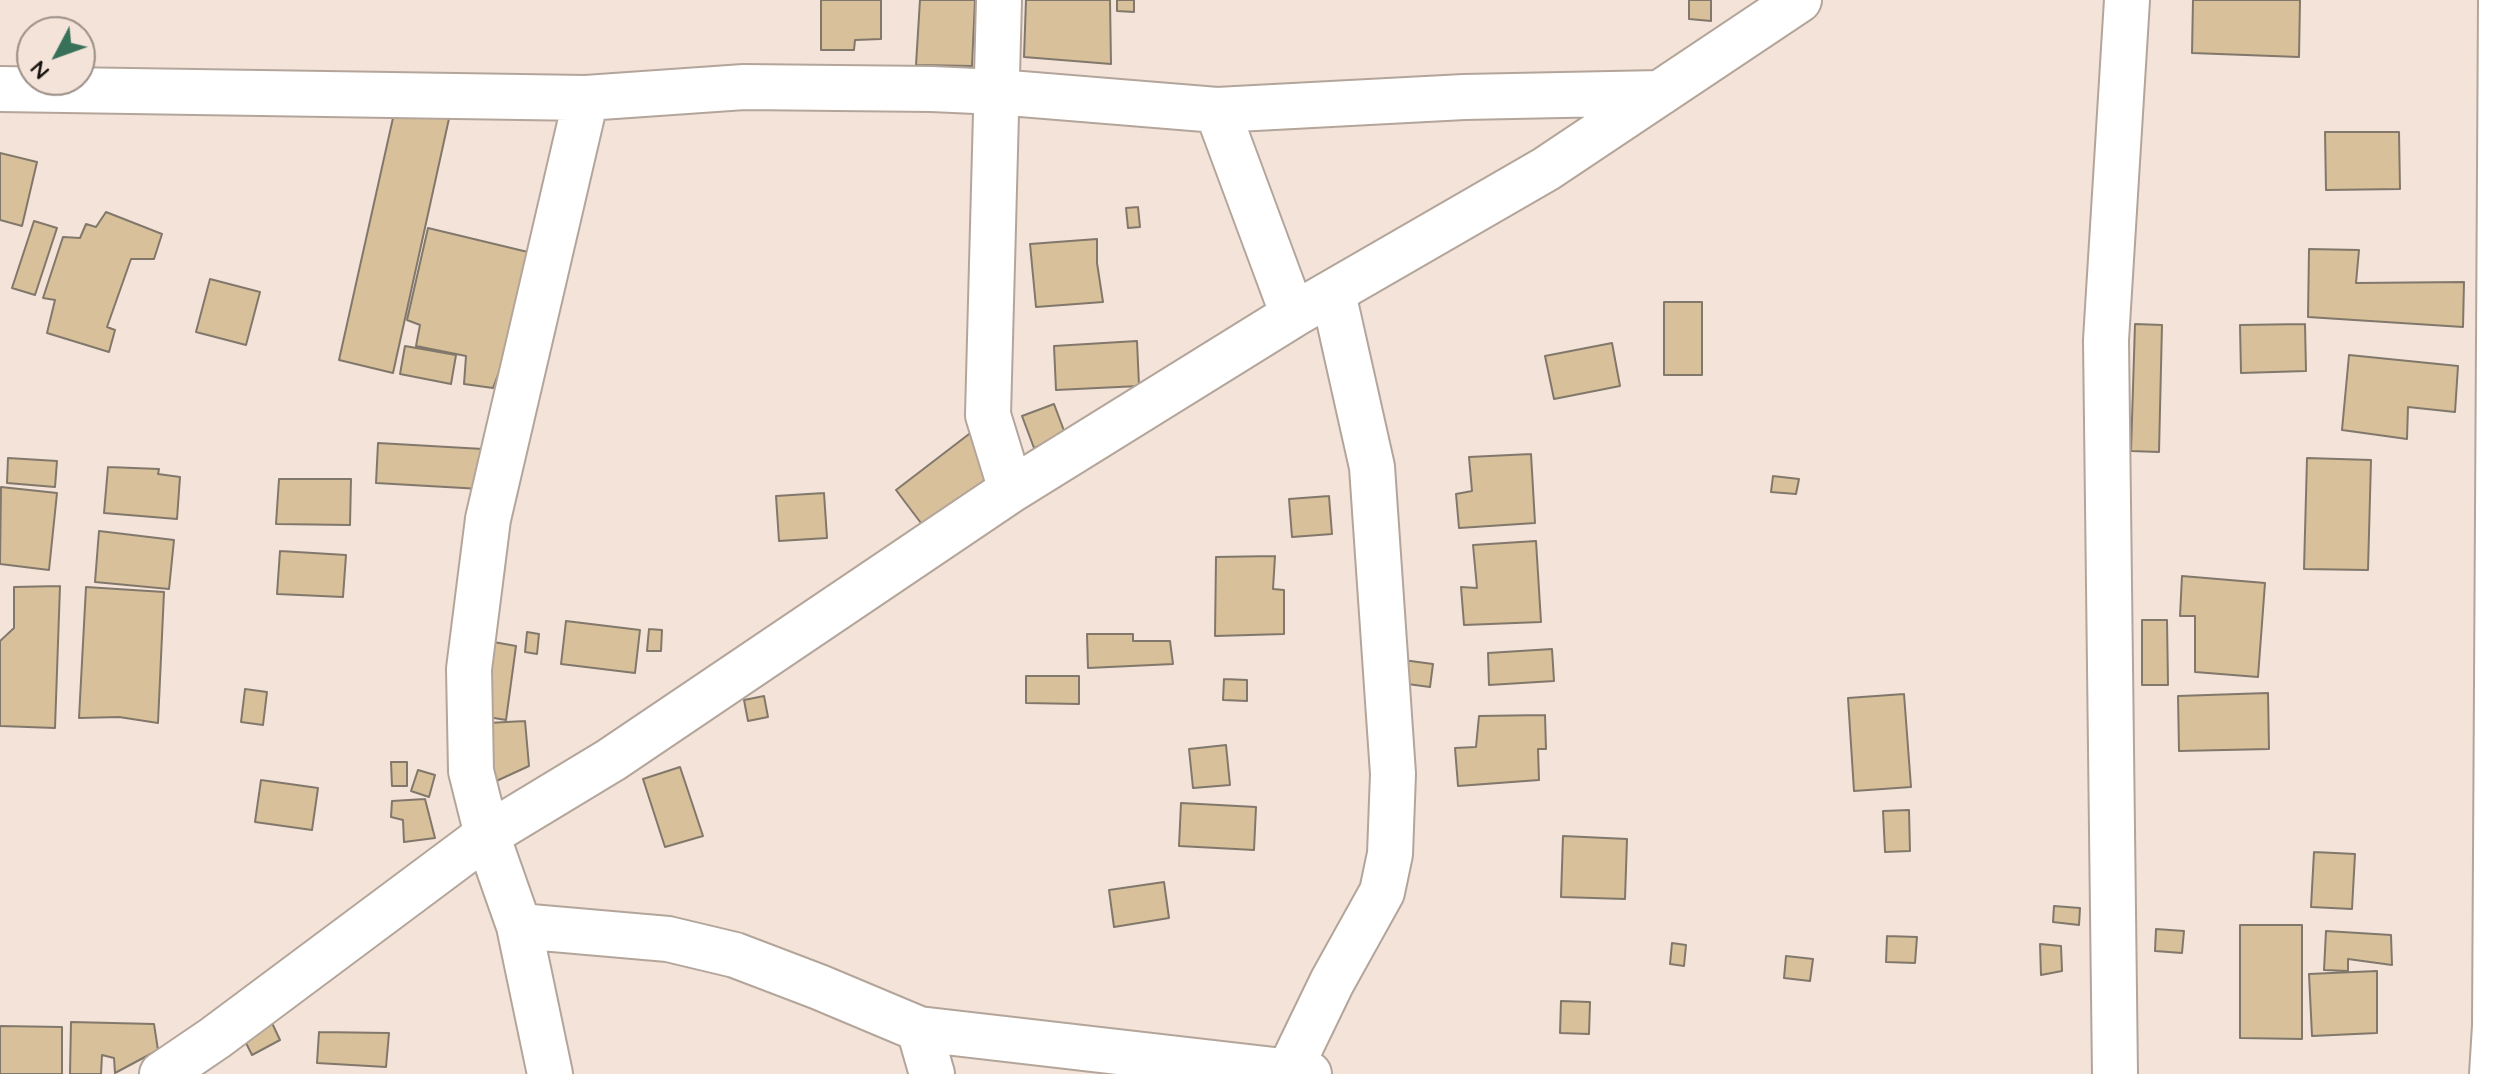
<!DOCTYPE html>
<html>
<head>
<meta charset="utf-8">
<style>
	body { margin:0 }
	#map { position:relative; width:2504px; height:1074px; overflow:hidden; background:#f3e3d8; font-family:Quicksand,sans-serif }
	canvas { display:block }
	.north { position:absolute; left:16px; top:16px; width:80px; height:80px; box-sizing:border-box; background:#f3e3d8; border:2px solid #9b8f87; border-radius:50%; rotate:229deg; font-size:22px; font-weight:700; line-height:32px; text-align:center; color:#17110e }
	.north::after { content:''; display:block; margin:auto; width:28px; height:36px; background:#38715a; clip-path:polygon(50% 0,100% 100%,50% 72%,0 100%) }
</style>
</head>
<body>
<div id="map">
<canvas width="2504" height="1074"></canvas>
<div class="north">N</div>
</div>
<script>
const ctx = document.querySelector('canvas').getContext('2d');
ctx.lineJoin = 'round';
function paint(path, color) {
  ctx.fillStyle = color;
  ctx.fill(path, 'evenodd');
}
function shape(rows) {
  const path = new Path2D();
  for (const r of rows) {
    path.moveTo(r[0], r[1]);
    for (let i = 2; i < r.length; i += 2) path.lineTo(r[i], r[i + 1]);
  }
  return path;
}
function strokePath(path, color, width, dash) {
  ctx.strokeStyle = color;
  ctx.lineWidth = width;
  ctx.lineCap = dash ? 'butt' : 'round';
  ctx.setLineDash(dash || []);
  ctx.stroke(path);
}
const building = shape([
	[821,0,881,0,881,39,855,40,854,50,821,50,821,0],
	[920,0,975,0,972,66,916,65,920,0],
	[1026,0,1110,0,1111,64,1024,57,1026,0],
	[1117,0,1134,0,1134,12,1117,11,1117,0],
	[1689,0,1711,0,1711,21,1689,19,1689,0],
	[2193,0,2300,0,2299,57,2192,53,2193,0],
	[395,109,450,114,393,373,339,360,395,109],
	[2325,132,2399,132,2400,189,2326,190,2325,132],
	[0,153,37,162,22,226,0,220,0,153],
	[1138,207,1140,227,1128,228,1126,208,1138,207],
	[106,212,162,234,154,259,131,259,107,327,115,330,109,352,47,333,55,300,43,298,63,237,80,238,86,224,96,227,106,212],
	[34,221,57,228,35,295,12,288,34,221],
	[428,228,532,253,508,348,493,388,464,384,466,356,416,346,420,325,407,320,428,228],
	[1097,239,1097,263,1103,302,1036,307,1030,244,1097,239],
	[2309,249,2359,250,2356,283,2464,282,2463,327,2308,317,2309,249],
	[210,279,260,292,246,345,196,332,210,279],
	[1664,302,1702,302,1702,375,1664,375,1664,302],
	[2135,324,2162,325,2159,452,2131,451,2135,324],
	[2305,324,2306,371,2241,373,2240,325,2305,324],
	[1137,341,1139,386,1056,390,1054,346,1137,341],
	[1612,343,1620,386,1554,399,1545,356,1612,343],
	[405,346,456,355,451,384,400,374,405,346],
	[2349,355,2458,366,2455,412,2408,407,2407,439,2342,430,2349,355],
	[1054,404,1066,436,1034,448,1022,416,1054,404],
	[973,431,1004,472,927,531,896,490,973,431],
	[378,443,483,449,481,489,376,483,378,443],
	[1531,454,1535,523,1459,528,1456,494,1472,491,1469,457,1531,454],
	[8,458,57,461,55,487,7,483,8,458],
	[2307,458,2371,460,2368,570,2304,569,2307,458],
	[108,467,159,469,158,474,180,477,177,519,104,513,108,467],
	[1773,476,1799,479,1796,494,1771,492,1773,476],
	[279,479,351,479,350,525,276,524,279,479],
	[1,487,57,493,49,570,0,564,1,487],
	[824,493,827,538,779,541,776,496,824,493],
	[1329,496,1332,534,1292,537,1289,499,1329,496],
	[99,531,174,540,169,589,95,582,99,531],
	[1536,541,1541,622,1464,625,1461,587,1477,588,1473,545,1536,541],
	[280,551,346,555,343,597,277,594,280,551],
	[1275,556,1273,589,1284,590,1284,634,1215,636,1216,557,1275,556],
	[2182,576,2265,583,2258,677,2195,672,2195,616,2180,616,2182,576],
	[60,586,55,728,0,726,0,641,14,628,14,587,60,586],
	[86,587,164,592,158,723,119,717,79,718,86,587],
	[2142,620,2167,620,2168,685,2142,685,2142,620],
	[566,621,640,630,635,673,561,664,566,621],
	[649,629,662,630,661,651,647,651,649,629],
	[527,632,539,634,537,654,525,652,527,632],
	[1087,634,1133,634,1133,641,1170,641,1173,664,1088,668,1087,634],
	[488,641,516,646,506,720,476,715,488,641],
	[1552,649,1554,681,1489,685,1488,653,1552,649],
	[1403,660,1433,664,1430,687,1400,683,1403,660],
	[1026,676,1079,676,1079,704,1026,703,1026,676],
	[1224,679,1247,680,1247,701,1223,700,1224,679],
	[245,689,267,692,263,725,241,722,245,689],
	[2268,693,2269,749,2179,751,2178,696,2268,693],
	[1904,694,1911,787,1854,791,1848,698,1904,694],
	[764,696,768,717,748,721,744,700,764,696],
	[1545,715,1546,749,1538,749,1539,780,1458,786,1455,748,1476,747,1479,716,1545,715],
	[525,721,529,766,492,783,488,723,525,721],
	[1226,745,1230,785,1193,788,1189,749,1226,745],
	[391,762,407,762,407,786,392,786,391,762],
	[680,767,703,836,665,847,643,779,680,767],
	[418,770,435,775,429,797,411,791,418,770],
	[261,780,318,788,312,830,255,822,261,780],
	[425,799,435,838,404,842,403,820,391,817,392,801,425,799],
	[1181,803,1256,807,1254,850,1179,846,1181,803],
	[1909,810,1910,851,1885,852,1883,811,1909,810],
	[1563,836,1627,839,1625,899,1561,897,1563,836],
	[2314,852,2355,854,2352,909,2311,907,2314,852],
	[1164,882,1169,918,1114,927,1109,890,1164,882],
	[2054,906,2080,908,2079,925,2053,922,2054,906],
	[2240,925,2302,925,2302,1039,2240,1038,2240,925],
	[2156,929,2184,931,2182,953,2155,951,2156,929],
	[2326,931,2391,935,2392,965,2348,959,2348,971,2324,970,2326,931],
	[1887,936,1917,937,1915,963,1886,962,1887,936],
	[1672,943,1686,945,1684,966,1670,964,1672,943],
	[2040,944,2061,946,2062,971,2041,975,2040,944],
	[1786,956,1813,959,1810,981,1784,978,1786,956],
	[2377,971,2377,1033,2312,1036,2309,974,2377,971],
	[1561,1001,1590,1002,1589,1034,1560,1033,1561,1001],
	[71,1022,154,1024,158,1050,115,1073,114,1058,102,1055,101,1074,70,1074,71,1022],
	[272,1023,280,1040,252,1055,243,1037,272,1023],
	[0,1026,62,1027,62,1074,0,1074,0,1026],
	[319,1032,389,1033,386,1067,317,1063,319,1032]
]);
paint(building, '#d8c09a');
strokePath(building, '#81786b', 2);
const minor = shape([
	[999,0,988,415,1011,490],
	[0,89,586,98,744,87,932,89,997,92,1217,110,1464,97,1660,93],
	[1217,110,1293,315],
	[519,926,668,939,735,955,819,987,919,1029,1309,1074],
	[919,1029,932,1074],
	[1289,1071,1332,982,1382,892,1390,854,1393,774,1372,467,1333,293],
	[162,1074,215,1038,487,835,611,760,1011,490,1293,315,1546,169,1799,0],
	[550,1074,519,926,487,835,471,771,469,669,488,519,586,98],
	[2115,1074,2106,340,2127,0],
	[2492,1074,2495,1026,2501,0]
]);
strokePath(minor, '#b4a59a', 48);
strokePath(minor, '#fff', 44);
</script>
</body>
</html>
